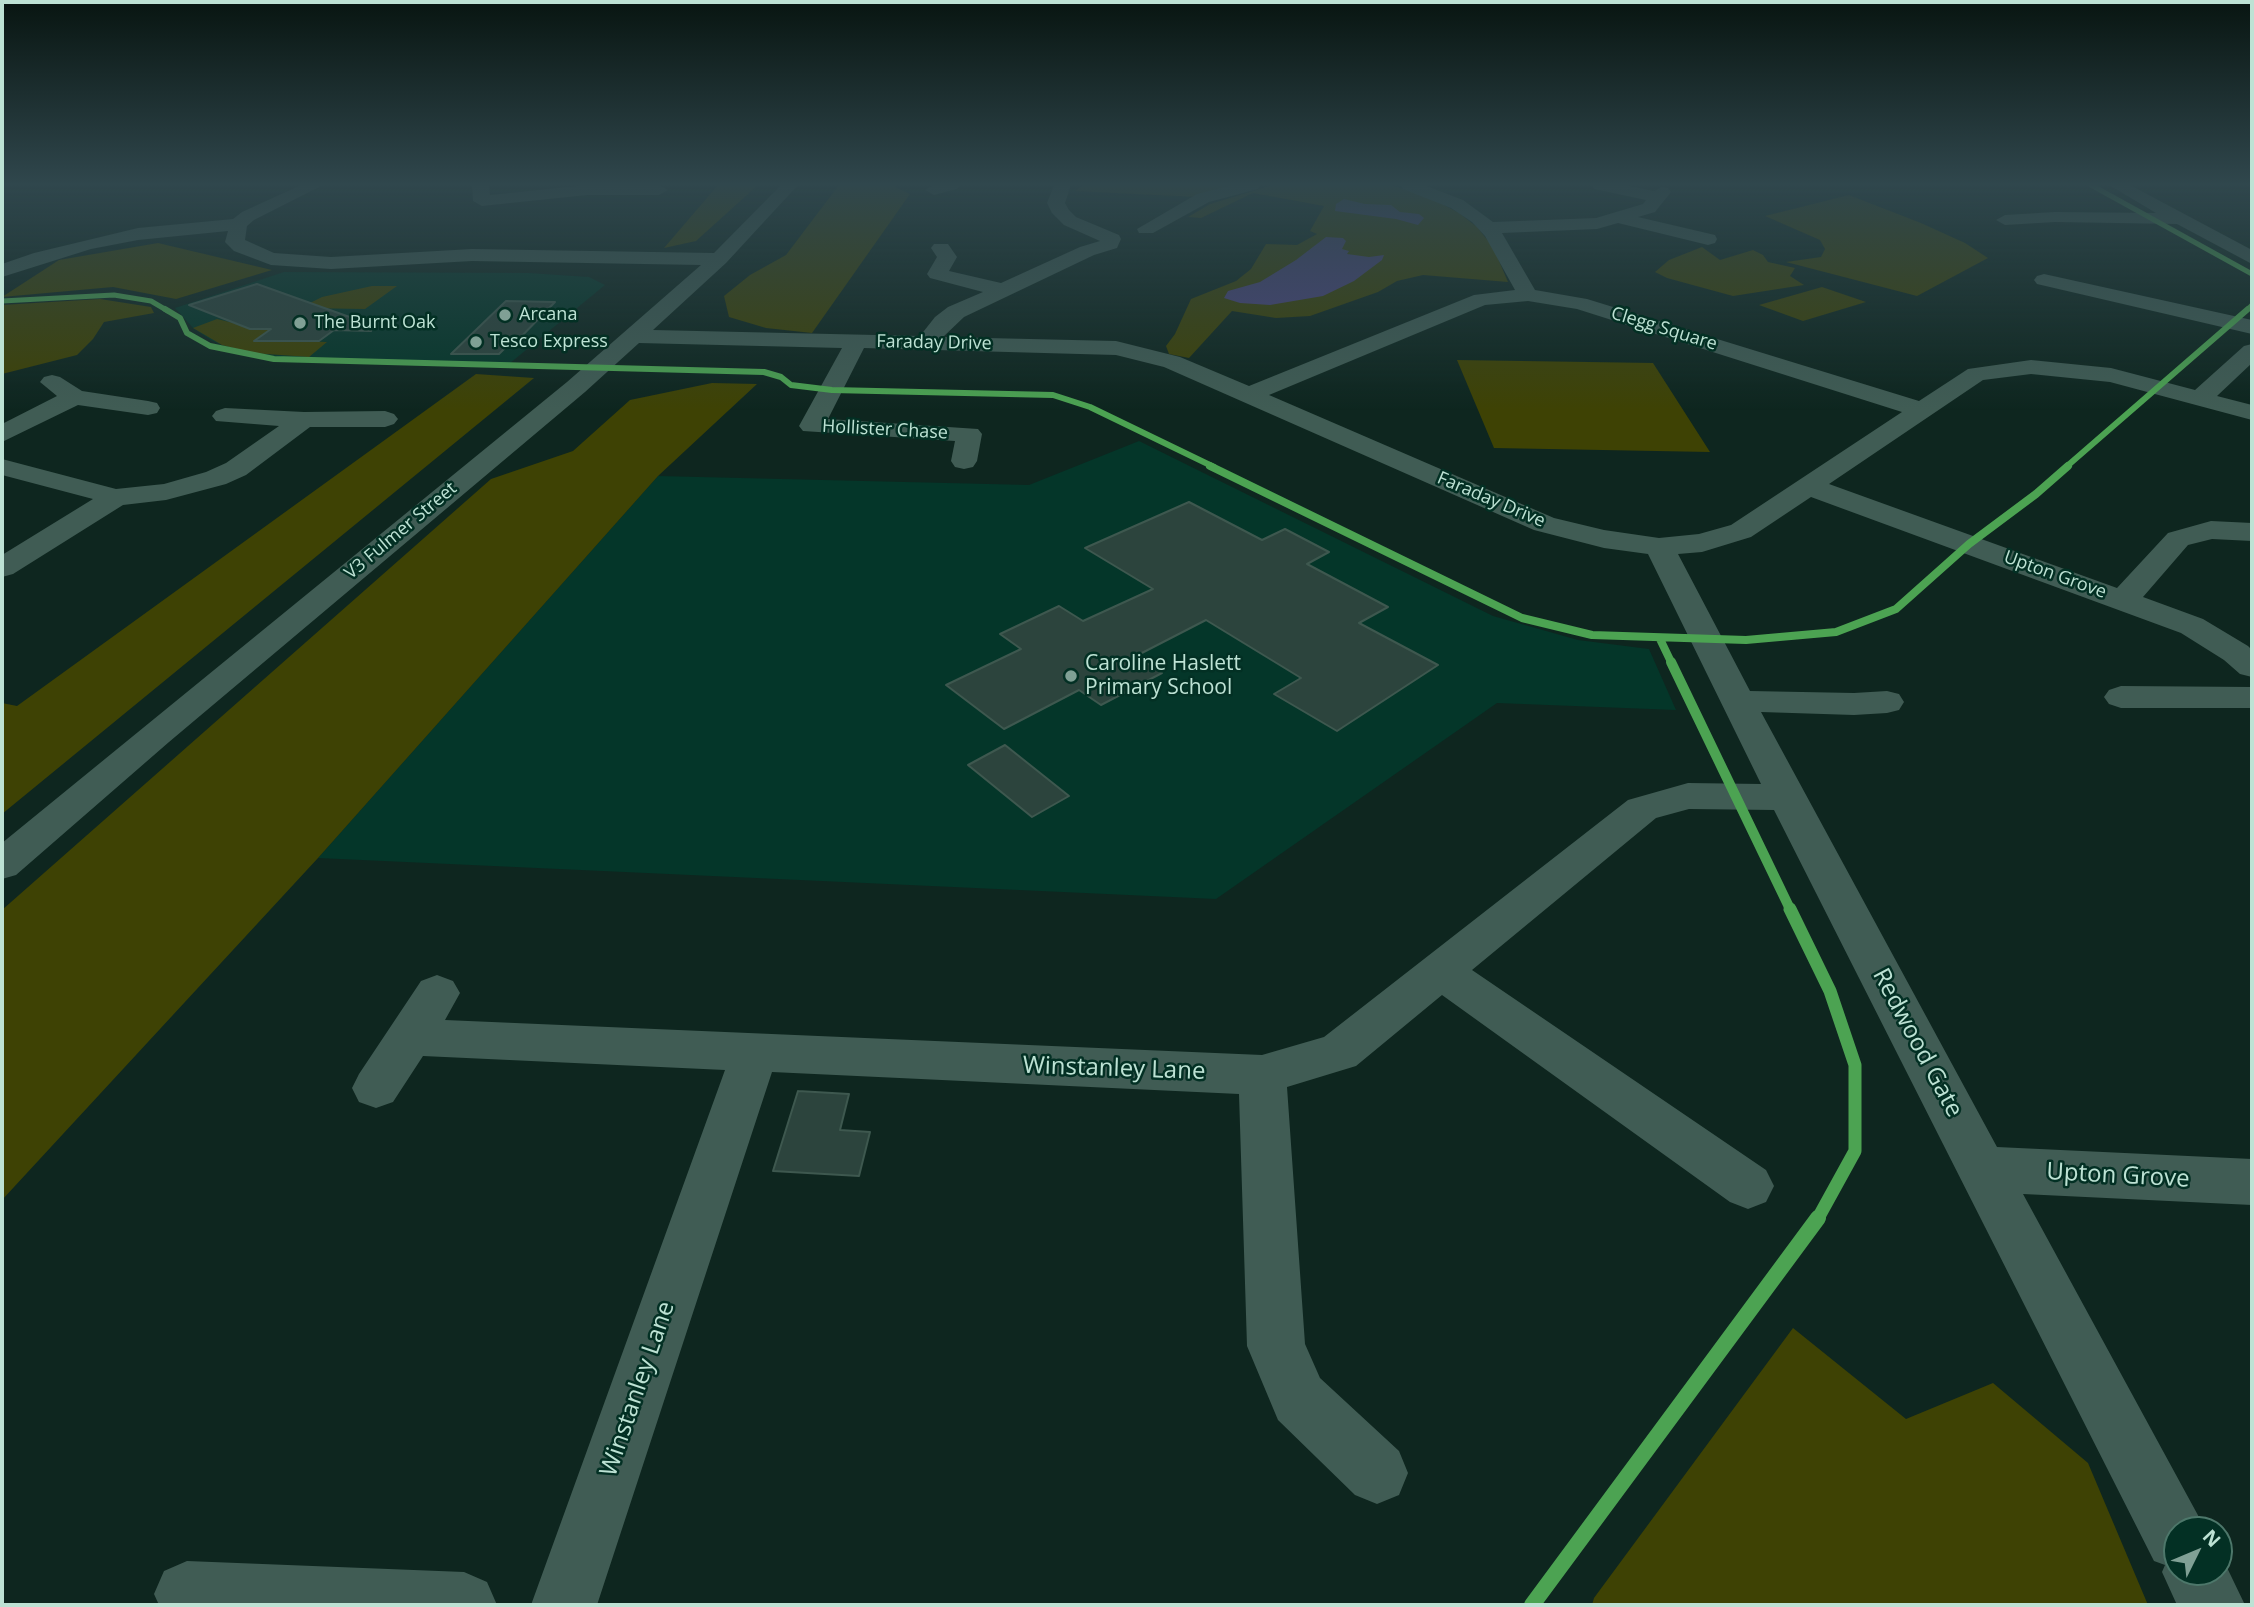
<!DOCTYPE html>
<html>
<head>
<meta charset="utf-8">
<style>
	body { margin:0 }
	#map { position:relative; width:2254px; height:1607px; overflow:hidden; background:#0e261f; font-family:"Open Sans",sans-serif }
	canvas { display:block }
	.frame { position:absolute; inset:0; border:4px solid #bde2d4; pointer-events:none }
	.north { position:absolute; left:2163px; top:1516px; width:70px; height:70px; box-sizing:border-box; background:#033024; border:2px solid #4d776a; border-radius:50%; rotate:47deg; font-size:19px; font-weight:700; line-height:28px; text-align:center; color:#bde2d4 }
	.north::after { content:''; display:block; margin:auto; width:24px; height:32px; background:#80a095; clip-path:polygon(50% 0,100% 100%,50% 72%,0 100%) }
</style>
</head>
<body>
<div id="map">
<canvas width="2254" height="1607"></canvas>
<div class="frame"></div>
<div class="north">N</div>
</div>
<script>
const ctx = document.querySelector('canvas').getContext('2d');
ctx.lineJoin = 'round';
function paint(path, color) {
  ctx.fillStyle = color;
  ctx.fill(path, 'evenodd');
}
function shape(rows) {
  const path = new Path2D();
  for (const r of rows) {
    path.moveTo(r[0], r[1]);
    for (let i = 2; i < r.length; i += 2) path.lineTo(r[i], r[i + 1]);
  }
  return path;
}
function strokePath(path, color, width, dash) {
  ctx.strokeStyle = color;
  ctx.lineWidth = width;
  ctx.lineCap = dash ? 'butt' : 'round';
  ctx.setLineDash(dash || []);
  ctx.stroke(path);
}
function drawText(font, color, halo, rows, align = 'center') {
  ctx.font = font + ' "Open Sans",sans-serif';
  ctx.lineWidth = 5;
  ctx.setLineDash([]);
  ctx.textBaseline = 'middle';
  ctx.strokeStyle = halo;
  ctx.fillStyle = color;
  for (const [text, x, y, turn = 0] of rows) {
    ctx.save();
    ctx.translate(x, y);
    ctx.rotate((+turn || 0) * Math.PI / 180);
    ctx.textAlign = isNaN(turn) ? turn : align;
    if (halo) ctx.strokeText(text, 0, 0);
    ctx.fillText(text, 0, 0);
    ctx.restore();
  }
}
paint(shape([
	[284,272,529,273,589,277,605,285,509,364,281,357,252,353,222,345,211,340,193,328,175,308],
	[1139,441,1493,616,1578,640,1649,649,1676,710,1497,703,1216,899,318,858,658,476,1029,485]
]), '#043629');
paint(shape([
	[718,185,758,185,696,241,664,248],
	[839,185,895,185,895,187,910,194,812,333,766,328,729,317,724,296,750,275,786,255],
	[1083,185,1238,185,1197,197,1075,191],
	[1273,185,1391,185,1431,198,1459,213,1477,227,1493,247,1508,282,1423,275,1397,281,1378,292,1310,316,1276,318,1232,311,1189,358,1169,354,1166,346,1175,334,1191,299,1236,281,1251,269,1266,244,1297,245,1317,234,1310,231,1324,206,1253,193,1201,218,1188,217,1210,204],
	[1849,195,1921,223,1965,243,1988,258,1917,296,1786,262,1821,257,1825,249,1820,240,1765,216],
	[158,243,272,270,176,299,113,287,2,297,59,260],
	[1702,247,1720,260,1753,250,1763,255,1768,262,1795,268,1790,276,1804,285,1733,296,1667,278,1655,272,1669,260],
	[372,286,397,286,365,309,300,308,322,297],
	[1822,287,1866,302,1803,321,1759,305],
	[100,299,151,307,154,313,104,322,93,339,77,355,2,374,2,305],
	[217,319,250,327,248,329,271,329,256,340,327,342,309,357,252,353,222,345,193,328],
	[1457,360,1653,363,1710,452,1494,448],
	[476,374,534,378,2,814,2,703,17,706],
	[712,383,757,384,658,476,318,858,2,1200,2,910,491,479,573,451,630,400],
	[1793,1328,1906,1419,1993,1383,2088,1463,2148,1605,1592,1605,1594,1598]
]), '#3e4204');
paint(shape([
	[1344,199,1365,204,1391,205,1400,212,1419,214,1424,218,1418,225,1396,219,1335,211,1336,204],
	[1326,237,1343,238,1346,241,1342,249,1349,251,1347,254,1369,257,1384,255,1382,260,1354,281,1323,296,1270,305,1240,303,1224,298,1228,291,1260,282,1296,260]
]), '#4d447f');
const building = shape([
	[257,284,372,325,371,331,334,330,319,341,254,341,271,329,250,329,189,305,257,284],
	[506,301,555,302,513,345,508,345,499,354,451,354,506,301],
	[1189,502,1262,540,1285,529,1329,552,1307,564,1388,607,1359,623,1438,665,1337,731,1274,694,1301,678,1206,620,1136,656,1162,673,1101,705,1079,690,1004,729,946,685,1021,649,1000,634,1059,606,1083,621,1153,589,1085,548,1189,502],
	[1005,745,1069,796,1032,817,968,765,1005,745],
	[798,1091,849,1094,840,1130,870,1132,859,1176,773,1171,798,1091]
]);
paint(building, '#2c443d');
strokePath(building, '#3e584f', 2);
paint(shape([
	[301,185,323,185,254,220,247,226,245,240,274,253,331,257,472,249,714,253,781,185,798,185,726,263,653,330,920,336,935,317,948,307,983,292,930,278,927,274,937,257,931,248,934,244,948,244,957,257,949,271,1001,283,1080,247,1100,241,1064,225,1052,213,1047,203,1054,185,1071,185,1065,203,1069,210,1076,217,1119,235,1121,239,1117,248,1094,255,964,317,943,337,1116,341,1180,357,1249,386,1474,295,1515,290,1485,236,1472,222,1451,208,1403,189,1401,185,1424,185,1463,200,1493,222,1596,218,1643,204,1646,200,1594,189,1592,185,1624,185,1654,191,1662,187,1668,188,1671,192,1655,212,1638,217,1715,235,1717,239,1715,243,1708,245,1618,223,1597,229,1502,233,1535,290,1587,299,1919,401,1968,369,2031,360,2111,368,2195,390,2244,346,2252,344,2252,363,2217,396,2252,405,2252,420,2110,382,2031,374,1983,380,1829,484,2117,588,2168,533,2211,521,2252,523,2252,541,2212,539,2188,545,2143,597,2203,619,2248,646,2252,650,2252,677,2240,674,2224,660,2181,633,1811,497,1751,537,1702,552,1678,554,1750,691,1854,693,1887,691,1899,694,1904,702,1899,710,1887,713,1854,715,1761,712,1997,1147,2252,1159,2252,1205,2023,1194,2206,1530,2177,1530,2177,1572,2219,1572,2219,1551,2245,1605,2177,1605,2162,1572,2165,1565,2154,1561,1774,810,1689,809,1656,818,1472,970,1766,1170,1774,1186,1766,1202,1748,1209,1730,1202,1442,995,1356,1066,1287,1087,1305,1344,1320,1378,1399,1451,1408,1473,1399,1495,1377,1504,1355,1495,1278,1420,1247,1346,1239,1094,772,1072,597,1605,531,1605,725,1070,423,1056,393,1102,376,1108,359,1102,352,1088,359,1074,421,981,437,975,453,981,460,993,445,1020,1262,1055,1324,1037,1628,800,1688,783,1761,784,1648,554,1604,548,1534,530,1164,367,1116,355,864,348,828,419,978,429,982,434,977,461,973,467,964,469,955,467,951,461,955,441,803,431,799,426,842,348,639,343,585,392,169,742,16,875,2,879,2,843,567,382,701,265,472,261,331,269,271,265,234,251,225,242,228,231,138,240,91,249,2,277,2,264,34,253,138,228,233,219,242,212,301,185],
	[1528,301,1577,309,1902,412,1731,525,1699,534,1659,538,1604,530,1554,518,1269,395,1485,305,1528,301],
	[472,185,489,185,490,195,587,185,659,185,668,190,659,195,587,195,482,206,473,201,472,185],
	[933,185,960,185,957,189,934,195,925,190,933,185],
	[1233,185,1261,185,1258,189,1209,202,1153,233,1139,233,1137,229,1197,194,1233,185],
	[2109,185,2130,185,2252,250,2252,264,2177,224,2055,222,2005,225,1996,220,2005,215,2055,212,2156,213,2109,185],
	[2044,274,2252,320,2252,334,2037,284,2034,280,2037,276,2044,274],
	[52,375,60,377,82,391,148,401,157,403,160,408,157,413,148,415,78,405,2,442,2,424,57,396,40,382,44,377,52,375],
	[225,408,304,412,385,411,394,414,398,419,394,424,385,427,310,427,246,475,226,484,166,500,123,505,13,574,2,577,2,555,93,499,2,475,2,459,116,489,164,484,206,472,226,463,279,426,216,421,212,416,216,411,225,408],
	[2121,686,2252,687,2252,708,2121,708,2109,704,2104,697,2109,690,2121,686],
	[187,1561,464,1572,487,1582,497,1605,159,1605,154,1594,164,1571,187,1561]
]), '#405c54');
strokePath(shape([
	[2091,185,2252,274],
	[2,301,114,295,151,301,168,311],
	[2246,311,2252,305]
]), '#4ca352', 5);
strokePath(shape([
	[165,309,180,318,187,333,210,346,274,359,764,372,781,377,791,385,832,390,1053,395,1090,407,1214,467],
	[2066,467,2248,309]
]), '#4ca352', 6);
strokePath(shape([
	[1210,466,1522,618,1592,635,1746,640,1836,632,1896,609,1969,544,2036,494,2068,466],
	[1660,639,1672,664]
]), '#4ca352', 8);
strokePath(shape([
	[1671,662,1791,911]
]), '#4ca352', 10);
strokePath(shape([
	[1790,909,1830,991,1855,1065,1855,1151,1817,1220]
]), '#4ca352', 13);
strokePath(shape([
	[1532,1605,1818,1218]
]), '#4ca352', 16);
const sky = ctx.createLinearGradient(0, 0, 0, 410);
sky.addColorStop(0, '#081511');
sky.addColorStop(0.45, '#30474d');
sky.addColorStop(1, '#30474d00');
ctx.fillStyle = sky;
ctx.fillRect(0, 0, 2254, 410);
for (const [x, y, r, color] of [
	[505,315,7,"#80a095"],
	[300,323,7,"#80a095"],
	[476,342,7,"#80a095"],
	[1071,676,7,"#80a095"]
]) {
  const dot = new Path2D();
  dot.arc(x, y, r, 0, 2 * Math.PI);
  ctx.fillStyle = color;
  ctx.fill(dot);
  strokePath(dot, '#033024', 2.5);
}
drawText('18px', '#bde2d4', '#033024', [
	["Arcana",519,315],
	["The Burnt Oak",314,323],
	["Tesco Express",490,342]
], 'left');
drawText('18px', '#bde2d4', '#033024', [
	["Clegg Square",1664,329,17],
	["Faraday Drive",934,343,1],
	["Hollister Chase",885,430,3],
	["Faraday Drive",1491,500,23],
	["V3 Fulmer Street",401,531,-40],
	["Upton Grove",2055,575,20]
]);
drawText('21px', '#bde2d4', '#033024', [
	["Caroline Haslett",1085,664],
	["Primary School",1085,688]
], 'left');
drawText('24px', '#bde2d4', '#033024', [
	["Redwood Gate",1917,1043,62],
	["Winstanley Lane",1114,1069,2],
	["Upton Grove",2118,1176,3],
	["Winstanley Lane",638,1389,-71]
]);
</script>
</body>
</html>
